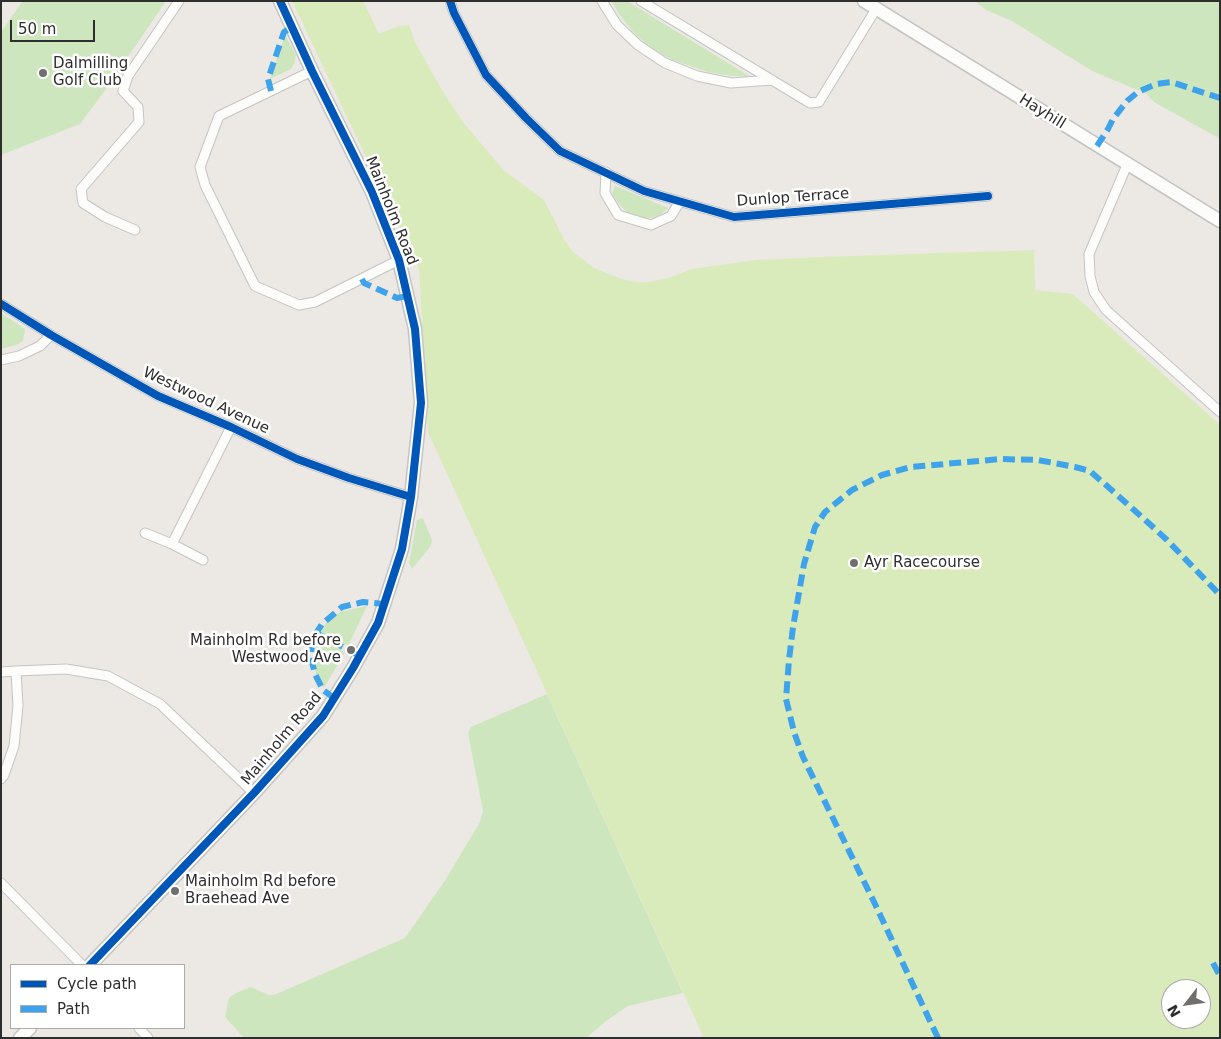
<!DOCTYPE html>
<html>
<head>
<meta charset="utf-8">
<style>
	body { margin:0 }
	#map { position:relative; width:1221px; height:1039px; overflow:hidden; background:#ece8e4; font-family:"DejaVu Sans",sans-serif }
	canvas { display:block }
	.frame { position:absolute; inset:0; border:2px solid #2e2e2e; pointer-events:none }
	.legend { position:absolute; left:10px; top:964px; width:175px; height:65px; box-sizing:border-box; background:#fff; border:1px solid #ababab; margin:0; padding:6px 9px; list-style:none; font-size:15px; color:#2e2e2e }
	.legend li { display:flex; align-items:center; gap:10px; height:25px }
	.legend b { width:25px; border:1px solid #ababab }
	.north { position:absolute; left:1161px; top:979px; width:50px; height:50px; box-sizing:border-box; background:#fff; border:1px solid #ababab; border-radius:50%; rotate:240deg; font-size:14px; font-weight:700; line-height:20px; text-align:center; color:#2e2e2e }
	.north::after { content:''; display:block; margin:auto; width:18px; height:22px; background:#706f6e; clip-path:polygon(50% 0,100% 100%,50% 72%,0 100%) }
	.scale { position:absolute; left:10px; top:20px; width:85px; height:22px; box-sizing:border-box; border:2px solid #2e2e2e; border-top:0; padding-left:6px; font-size:15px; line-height:18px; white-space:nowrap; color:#2e2e2e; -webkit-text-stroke:4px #fff; paint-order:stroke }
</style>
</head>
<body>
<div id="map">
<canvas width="1221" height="1039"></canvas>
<div class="frame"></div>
<ul class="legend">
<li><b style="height:6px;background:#0057b8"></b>Cycle path</li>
<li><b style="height:6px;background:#3ea3eb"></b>Path</li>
</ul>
<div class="north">N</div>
<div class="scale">50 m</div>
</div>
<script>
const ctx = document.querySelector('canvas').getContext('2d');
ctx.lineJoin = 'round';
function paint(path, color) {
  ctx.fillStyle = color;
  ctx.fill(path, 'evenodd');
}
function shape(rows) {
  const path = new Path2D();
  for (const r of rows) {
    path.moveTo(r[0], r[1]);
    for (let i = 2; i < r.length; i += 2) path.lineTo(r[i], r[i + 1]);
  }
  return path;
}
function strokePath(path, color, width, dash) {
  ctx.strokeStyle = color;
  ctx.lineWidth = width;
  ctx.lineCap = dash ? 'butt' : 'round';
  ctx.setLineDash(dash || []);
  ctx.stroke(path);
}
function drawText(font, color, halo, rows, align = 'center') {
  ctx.font = font + ' "DejaVu Sans",sans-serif';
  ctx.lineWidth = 5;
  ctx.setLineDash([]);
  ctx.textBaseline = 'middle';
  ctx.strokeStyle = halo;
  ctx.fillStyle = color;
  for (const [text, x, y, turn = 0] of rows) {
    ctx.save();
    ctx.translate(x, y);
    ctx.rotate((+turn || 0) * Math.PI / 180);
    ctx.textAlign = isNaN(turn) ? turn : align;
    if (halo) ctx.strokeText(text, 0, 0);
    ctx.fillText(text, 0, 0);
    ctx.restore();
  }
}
paint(shape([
	[23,1,166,1,106,89,80,124,1,155,1,32],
	[612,1,627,1,749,76,731,76,708,72,672,60,651,48,634,33,618,13],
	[975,1,1220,1,1220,139,1154,102,1147,94,1092,71,1012,21,986,10],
	[285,35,296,55,295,62,291,69,270,79],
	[615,186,668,208,660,215,652,218,640,218,628,213,618,203,612,194],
	[1,313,25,329,23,341,16,345,1,349],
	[423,518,432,540,430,547,412,569,409,563,417,520],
	[367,606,348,646,321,632,327,621,340,612],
	[318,637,345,652,324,688,317,678,314,666,314,643],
	[547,694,683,993,628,1006,606,1021,586,1038,244,1038,225,1017,229,998,236,993,250,987,269,995,274,995,405,938,444,882,480,822,483,811,468,733,471,727]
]), '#cee6be');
paint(shape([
	[292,1,363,1,379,34,399,26,409,25,415,42,443,92,463,122,503,170,544,200,565,241,572,251,594,268,621,279,637,282,649,282,669,278,692,269,756,260,823,257,1034,250,1035,290,1073,294,1220,425,1220,1038,704,1038,428,432,419,268],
	[1171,989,1201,989,1201,1019,1171,1019]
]), '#d9eabb');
const street = shape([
	[450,1,454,13,486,75,526,118,560,151,644,191,734,217,988,196],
	[602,1,617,25,638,45,665,63,697,76,731,83,772,80],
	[641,1,810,103,819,102,876,9],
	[312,71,219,116,200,167,205,185,255,286,299,305,315,302,399,260],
	[1127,165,1089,254,1090,276,1094,292,1106,310,1220,412],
	[606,172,605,193,618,215,651,225,671,216,680,201],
	[135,230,105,217,83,203,81,189,139,122,138,107,123,91,128,76,179,1],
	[1,304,51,335,158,396,231,427,297,459,349,478,411,497],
	[1,360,19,356,40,346,51,335],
	[145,533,172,544,231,427],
	[172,544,203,560],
	[1,672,16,671,66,669,108,676,160,704,254,793],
	[1,779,4,775,14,746,18,706,16,671],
	[1,883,82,965],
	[139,1028,148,1038]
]);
const secondary = shape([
	[864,1,1220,221],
	[90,965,254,793,323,716,353,668,378,623,402,549,411,497,421,403,415,329,399,260,372,192,312,71,280,1],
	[20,1038,30,1028]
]);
strokePath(street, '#c5c4c5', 11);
strokePath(secondary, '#c5c4c5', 15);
strokePath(street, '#fcfcfb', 9);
strokePath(secondary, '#fcfcfb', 12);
strokePath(shape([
	[271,91,268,79,284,32,292,27],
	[1097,146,1108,129,1113,119,1127,101,1138,92,1156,84,1171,82,1220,98],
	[362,279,364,283,397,298,407,296],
	[316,633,360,656],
	[334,698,323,690,315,674,311,658,312,640,322,624,342,607,363,602,384,604],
	[1213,963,1220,976],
	[938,1038,875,904,803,757,794,732,786,699,789,660,793,627,804,564,815,527,825,512,852,490,882,475,911,467,1001,459,1038,460,1075,467,1090,471,1142,517,1167,540,1220,595]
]), '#3ea3eb', 6, [12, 6]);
strokePath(shape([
	[450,1,454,13,486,75,526,118,560,151,644,191,734,217,988,196],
	[1,304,51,335,158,396,231,427,297,459,349,478,411,497],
	[90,965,254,793,323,716,353,668,378,623,402,549,411,497,421,403,415,329,399,260,372,192,312,71,280,1]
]), '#0057b8', 8);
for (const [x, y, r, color] of [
	[43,73,5,"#706f6e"],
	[854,563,5,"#706f6e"],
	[351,650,5,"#706f6e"],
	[175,891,5,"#706f6e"]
]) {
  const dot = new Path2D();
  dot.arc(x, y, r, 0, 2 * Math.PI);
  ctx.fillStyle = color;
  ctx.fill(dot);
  strokePath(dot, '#fff', 2);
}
drawText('15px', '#2e2e2e', '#fff', [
	["Dalmilling",53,64],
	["Golf Club",53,81],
	["Ayr Racecourse",864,563],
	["Mainholm Rd before",341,641,"right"],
	["Westwood Ave",341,658,"right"],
	["Mainholm Rd before",185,882],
	["Braehead Ave",185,899]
], 'left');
drawText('15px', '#2e2e2e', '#fff', [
	["Hayhill",1042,112,32],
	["Dunlop Terrace",793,198,-4],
	["Mainholm Road",391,211,68],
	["Westwood Avenue",206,401,25],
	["Mainholm Road",282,739,-50]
]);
</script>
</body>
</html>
